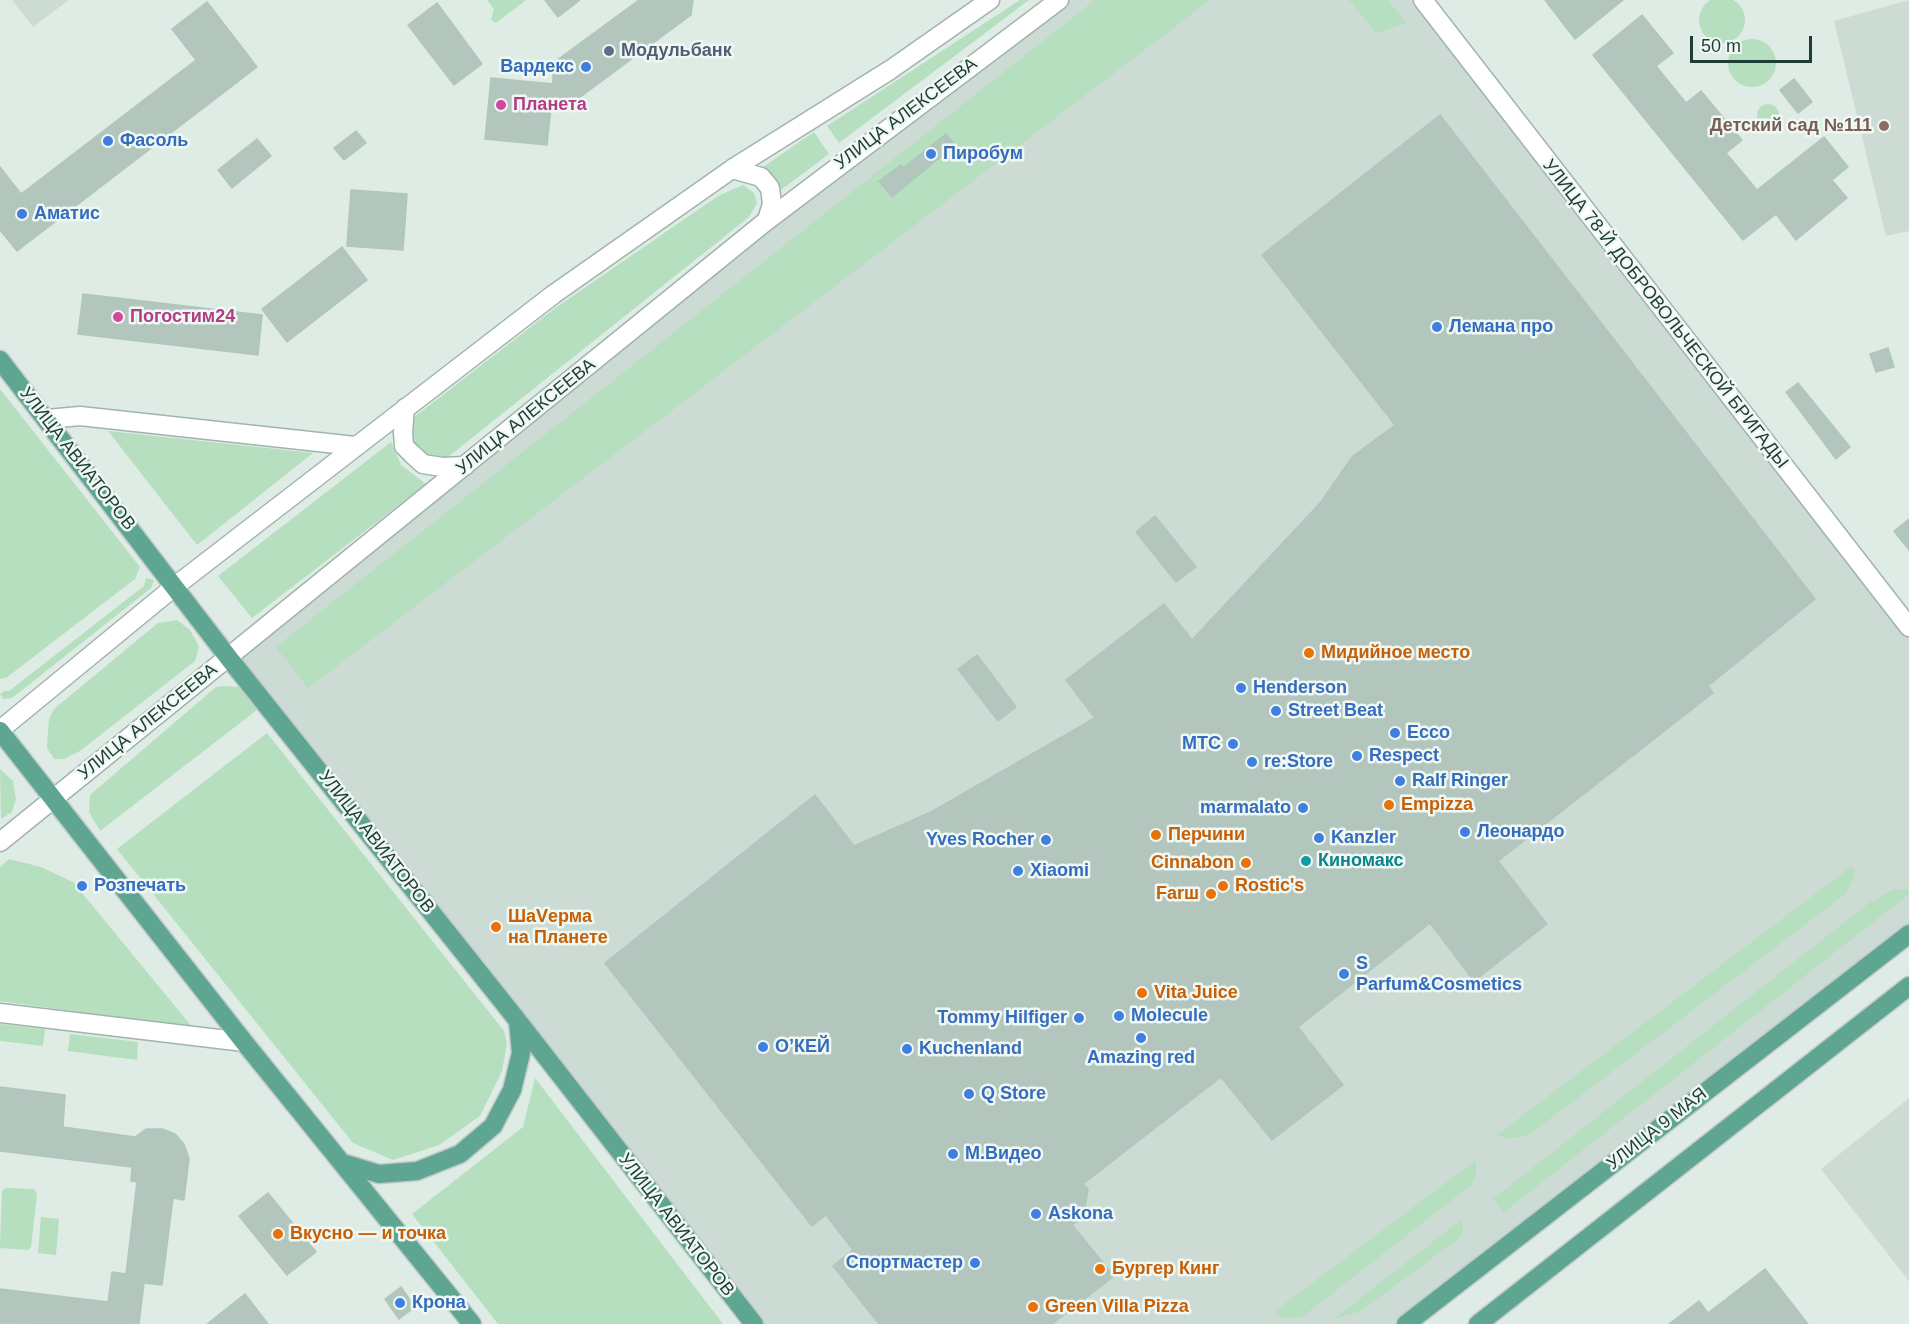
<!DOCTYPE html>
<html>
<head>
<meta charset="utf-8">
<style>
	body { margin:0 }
	#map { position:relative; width:1909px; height:1324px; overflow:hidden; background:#deece5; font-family:Helvetica,sans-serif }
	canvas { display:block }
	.scale { position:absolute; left:1690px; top:36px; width:122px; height:27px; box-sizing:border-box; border:3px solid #1e3d34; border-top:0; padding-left:8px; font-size:18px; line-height:21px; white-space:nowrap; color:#1e3d34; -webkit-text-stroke:4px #eff8f3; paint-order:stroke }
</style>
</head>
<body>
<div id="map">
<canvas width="1909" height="1324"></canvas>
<div class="scale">50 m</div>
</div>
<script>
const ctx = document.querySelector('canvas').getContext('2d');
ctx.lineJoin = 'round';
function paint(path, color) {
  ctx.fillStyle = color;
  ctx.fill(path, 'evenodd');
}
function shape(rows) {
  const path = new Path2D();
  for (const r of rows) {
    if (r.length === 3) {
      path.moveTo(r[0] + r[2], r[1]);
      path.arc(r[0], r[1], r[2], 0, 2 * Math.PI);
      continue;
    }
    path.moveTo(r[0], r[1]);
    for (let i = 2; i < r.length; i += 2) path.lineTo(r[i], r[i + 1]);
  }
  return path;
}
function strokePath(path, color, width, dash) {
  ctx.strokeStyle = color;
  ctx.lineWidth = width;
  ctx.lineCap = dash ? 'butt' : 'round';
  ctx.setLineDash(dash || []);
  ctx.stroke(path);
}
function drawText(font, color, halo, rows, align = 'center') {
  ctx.font = font + ' Helvetica,sans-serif';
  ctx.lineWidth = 5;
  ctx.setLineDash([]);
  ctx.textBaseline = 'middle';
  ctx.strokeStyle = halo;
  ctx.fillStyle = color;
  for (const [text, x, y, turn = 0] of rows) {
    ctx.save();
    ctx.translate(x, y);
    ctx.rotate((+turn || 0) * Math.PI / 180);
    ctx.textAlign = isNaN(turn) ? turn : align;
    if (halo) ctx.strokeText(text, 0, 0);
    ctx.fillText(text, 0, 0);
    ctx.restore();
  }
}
paint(shape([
	[12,0,69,0,33,27],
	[1059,0,1423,0,1909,627,1909,934,1406,1324,754,1324,228,657],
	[1909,0,1909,231,1886,236,1834,21],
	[1909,1098,1909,1281,1821,1169]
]), '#ccdbd4');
paint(shape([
	[1722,20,23],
	[487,0,526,0,496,23,491,20,494,9],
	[1020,0,1029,0,839,143,827,126],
	[1095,0,1210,0,308,688,276,647],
	[1349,0,1388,0,1406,23,1376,33],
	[1752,63,24],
	[1768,115,11],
	[814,132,829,154,777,193,760,169],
	[743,185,754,193,757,203,749,217,448,457,428,460,417,452,410,435,413,418,554,309,718,196],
	[0,389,140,567,135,579,6,678,0,679],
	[108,431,313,453,197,545],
	[391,442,401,465,426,484,252,618,218,576],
	[146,578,154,580,151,588,12,698,3,699,0,694,4,691,9,691,144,586],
	[177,620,190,630,199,647,195,661,80,751,64,759,54,759,47,748,49,719,54,709,158,623],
	[222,686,239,687,257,710,100,831,89,812,90,795,216,687],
	[267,733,504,1031,507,1044,502,1071,480,1116,439,1145,393,1160,353,1143,117,849],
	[0,769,13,781,16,799,12,812,1,819],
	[9,859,41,867,73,882,193,1028,0,1001,0,867],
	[1852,866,1855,871,1853,880,1845,894,1529,1135,1507,1139,1497,1135],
	[1895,889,1907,889,1909,894,1504,1212,1493,1199,1869,903],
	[0,1024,45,1029,43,1046,0,1041],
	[70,1034,138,1042,137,1060,68,1051],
	[535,1078,723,1324,498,1324,412,1214,523,1127],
	[1476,1160,1476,1176,1470,1186,1302,1317,1283,1318,1274,1312],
	[6,1188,34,1189,37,1194,31,1247,28,1250,0,1248,2,1191],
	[41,1217,59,1219,56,1255,38,1253],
	[1462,1219,1463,1235,1361,1311,1334,1319]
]), '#b5dfbf');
const building = shape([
	[545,0,580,0,558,17,545,0],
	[639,0,693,0,691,15,579,98,552,98,547,145,485,139,491,78,553,84,553,63,639,0],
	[1545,0,1623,0,1575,39,1545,0],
	[207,2,257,67,17,251,0,230,0,167,21,194,196,60,172,29,207,2],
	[437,3,482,64,454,85,408,25,437,3],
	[1642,15,1673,53,1656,66,1686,103,1701,91,1742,140,1726,153,1757,190,1824,137,1848,167,1832,180,1847,198,1796,240,1776,214,1743,240,1593,55,1642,15],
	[1794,79,1812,102,1798,113,1780,90,1794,79],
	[1440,115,1815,599,1708,686,1713,693,1498,861,1547,924,1474,981,1430,923,1298,1027,1343,1085,1272,1140,1221,1077,1083,1184,1088,1189,1084,1216,1072,1225,1114,1276,1052,1324,879,1324,833,1266,853,1250,826,1215,812,1226,605,963,815,795,854,846,931,812,1095,718,1066,680,1164,604,1192,640,1320,503,1353,456,1395,425,1262,255,1440,115],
	[356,131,366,143,344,160,334,148,356,131],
	[946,134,955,145,892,197,879,181,901,165,903,168,946,134],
	[257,139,271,156,232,188,218,170,257,139],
	[351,190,407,194,403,250,347,246,351,190],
	[342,247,367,280,287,342,262,309,342,247],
	[83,294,262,315,258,355,78,334,83,294],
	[1888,348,1894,367,1876,372,1870,354,1888,348],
	[1798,383,1850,447,1836,459,1786,392,1798,383],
	[1155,516,1196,567,1176,582,1136,532,1155,516],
	[1909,519,1909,550,1894,531,1909,519],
	[977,655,1016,707,998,721,958,669,977,655],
	[0,1087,65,1095,63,1127,135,1137,146,1129,162,1129,175,1134,184,1144,189,1159,184,1200,173,1198,162,1285,144,1283,139,1324,0,1323,0,1289,108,1302,112,1272,126,1274,137,1182,131,1181,132,1167,0,1151,0,1087],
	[268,1193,316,1252,287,1275,239,1216,268,1193],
	[1765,1269,1808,1324,1669,1324,1699,1301,1708,1313,1765,1269],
	[401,1287,415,1307,399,1319,385,1299,401,1287],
	[245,1294,268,1324,207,1324,245,1294]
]);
paint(building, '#b3c6be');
strokePath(building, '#b0c6bc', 1.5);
const tertiary = shape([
	[1423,0,1909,627],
	[732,169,761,177,770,188,772,204,767,220],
	[405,408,403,432,404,446,412,454,423,464,442,467,465,466],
	[47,419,80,416,355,446],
	[0,730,174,587,554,294,732,169,890,70,990,0],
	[0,842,765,222,1059,0],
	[0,1013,244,1042]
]);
const primary = shape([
	[0,360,228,657,518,1021,754,1324],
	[0,731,244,1042,472,1324],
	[343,1163,379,1174,417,1171,460,1154,493,1126,512,1090,521,1053,518,1021],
	[1406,1324,1909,934],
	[1478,1324,1909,986]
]);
strokePath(tertiary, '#a1b4ac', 21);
strokePath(primary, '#c0c9c6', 21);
strokePath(tertiary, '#fff', 18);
strokePath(primary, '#5ea692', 18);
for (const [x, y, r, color] of [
	[609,51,6,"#5c6f8a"],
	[586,67,6,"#3f7fe0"],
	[501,105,6,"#d1479c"],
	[1884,126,6,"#8d6e63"],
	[108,141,6,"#3f7fe0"],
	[931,154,6,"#3f7fe0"],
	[22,214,6,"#3f7fe0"],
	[118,317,6,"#d1479c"],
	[1437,327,6,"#3f7fe0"],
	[1309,653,6,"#e8710a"],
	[1241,688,6,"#3f7fe0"],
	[1276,711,6,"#3f7fe0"],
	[1395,733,6,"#3f7fe0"],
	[1233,744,6,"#3f7fe0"],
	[1357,756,6,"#3f7fe0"],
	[1252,762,6,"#3f7fe0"],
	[1400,781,6,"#3f7fe0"],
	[1389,805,6,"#e8710a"],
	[1303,808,6,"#3f7fe0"],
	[1465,832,6,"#3f7fe0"],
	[1156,835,6,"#e8710a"],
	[1319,838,6,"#3f7fe0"],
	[1046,840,6,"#3f7fe0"],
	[1306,861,6,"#0f9aa8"],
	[1246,863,6,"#e8710a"],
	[1018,871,6,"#3f7fe0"],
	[82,886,6,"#3f7fe0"],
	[1223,886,6,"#e8710a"],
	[1211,894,6,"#e8710a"],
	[496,927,6,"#e8710a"],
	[1344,974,6,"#3f7fe0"],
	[1142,993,6,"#e8710a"],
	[1119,1016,6,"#3f7fe0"],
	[1079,1018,6,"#3f7fe0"],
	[1141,1038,6,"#3f7fe0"],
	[763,1047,6,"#3f7fe0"],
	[907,1049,6,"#3f7fe0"],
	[969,1094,6,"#3f7fe0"],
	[953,1154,6,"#3f7fe0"],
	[1036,1214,6,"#3f7fe0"],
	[278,1234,6,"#e8710a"],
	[975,1263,6,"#3f7fe0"],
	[1100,1269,6,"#e8710a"],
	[400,1303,6,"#3f7fe0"],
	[1033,1307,6,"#e8710a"]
]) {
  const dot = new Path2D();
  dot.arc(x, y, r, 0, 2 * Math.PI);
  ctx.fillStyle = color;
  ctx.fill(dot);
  strokePath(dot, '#eff8f3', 2);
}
drawText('bold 18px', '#4e5e75', '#eff8f3', [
	["Модульбанк",621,51]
], 'left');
drawText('bold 18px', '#366cbe', '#eff8f3', [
	["Вардекс",574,67,"right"],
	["Фасоль",120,141],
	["Пиробум",943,154],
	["Аматис",34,214],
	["Лемана про",1449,327],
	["Henderson",1253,688],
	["Street Beat",1288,711],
	["Ecco",1407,733],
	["МТС",1221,744,"right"],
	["Respect",1369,756],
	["re:Store",1264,762],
	["Ralf Ringer",1412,781],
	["marmalato",1291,808,"right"],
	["Леонардо",1477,832],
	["Kanzler",1331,838],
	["Yves Rocher",1034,840,"right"],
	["Xiaomi",1030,871],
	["Розпечать",94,886],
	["S",1356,964],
	["Parfum&Cosmetics",1356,985],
	["Molecule",1131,1016],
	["Tommy Hilfiger",1067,1018,"right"],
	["О’КЕЙ",775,1047],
	["Kuchenland",919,1049],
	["Amazing red",1141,1058,"center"],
	["Q Store",981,1094],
	["М.Видео",965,1154],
	["Askona",1048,1214],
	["Спортмастер",963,1263,"right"],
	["Крона",412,1303]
], 'left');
drawText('bold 18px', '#b23c85', '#eff8f3', [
	["Планета",513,105],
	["Погостим24",130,317]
], 'left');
drawText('18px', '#1e3d34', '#eff8f3', [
	["УЛИЦА АЛЕКСЕЕВА",906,114,-37],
	["УЛИЦА 78-Й ДОБРОВОЛЬЧЕСКОЙ БРИГАДЫ",1665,314,52],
	["УЛИЦА АЛЕКСЕЕВА",526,417,-39],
	["УЛИЦА АВИАТОРОВ",77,459,52],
	["УЛИЦА АЛЕКСЕЕВА",148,722,-39],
	["УЛИЦА АВИАТОРОВ",376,842,52],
	["УЛИЦА 9 МАЯ",1657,1129,-38],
	["УЛИЦА АВИАТОРОВ",676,1225,52]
]);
drawText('bold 18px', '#785e54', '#eff8f3', [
	["Детский сад №111",1872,126]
], 'right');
drawText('bold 18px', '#c56008', '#eff8f3', [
	["Мидийное место",1321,653],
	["Empizza",1401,805],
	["Перчини",1168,835],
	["Cinnabon",1234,863,"right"],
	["Rostic's",1235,886],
	["Farш",1199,894,"right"],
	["ШаVерма",508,917],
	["на Планете",508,938],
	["Vita Juice",1154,993],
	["Вкусно — и точка",290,1234],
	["Бургер Кинг",1112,1269],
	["Green Villa Pizza",1045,1307]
], 'left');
drawText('bold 18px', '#0d838f', '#eff8f3', [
	["Киномакс",1318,861]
], 'left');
</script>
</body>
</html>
